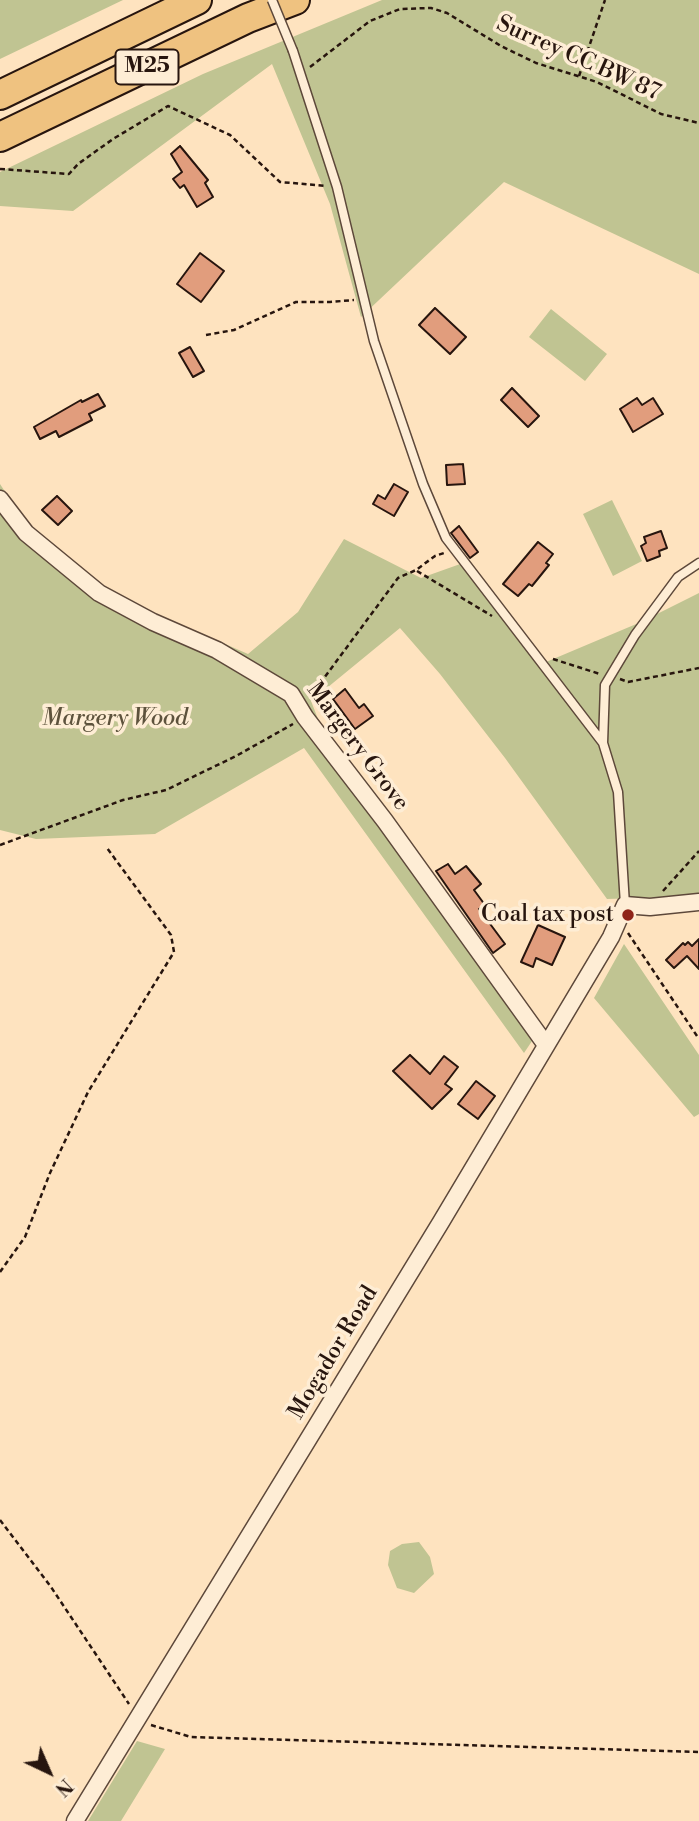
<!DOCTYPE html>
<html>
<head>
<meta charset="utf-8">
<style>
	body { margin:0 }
	#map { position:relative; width:699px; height:1821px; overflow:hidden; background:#fee3bf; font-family:"Libre Bodoni",serif }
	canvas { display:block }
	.north { position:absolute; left:14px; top:1737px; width:70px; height:70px; -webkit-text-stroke:5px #feedd5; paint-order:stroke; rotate:136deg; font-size:19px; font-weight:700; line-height:28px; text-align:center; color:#27150e }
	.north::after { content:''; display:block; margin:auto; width:24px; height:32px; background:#27150e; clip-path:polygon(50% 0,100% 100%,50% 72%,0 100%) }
</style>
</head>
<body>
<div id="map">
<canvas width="699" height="1821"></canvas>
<div class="north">N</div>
</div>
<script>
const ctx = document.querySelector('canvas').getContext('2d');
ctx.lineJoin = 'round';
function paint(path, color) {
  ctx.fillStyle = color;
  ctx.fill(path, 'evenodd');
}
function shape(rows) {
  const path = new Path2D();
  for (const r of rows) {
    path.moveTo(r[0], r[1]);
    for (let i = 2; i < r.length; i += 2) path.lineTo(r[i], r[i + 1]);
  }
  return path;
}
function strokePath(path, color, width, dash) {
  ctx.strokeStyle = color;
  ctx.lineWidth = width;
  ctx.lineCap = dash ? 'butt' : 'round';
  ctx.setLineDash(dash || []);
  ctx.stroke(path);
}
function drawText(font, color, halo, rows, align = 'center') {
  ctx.font = font + ' "Libre Bodoni",serif';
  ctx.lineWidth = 7;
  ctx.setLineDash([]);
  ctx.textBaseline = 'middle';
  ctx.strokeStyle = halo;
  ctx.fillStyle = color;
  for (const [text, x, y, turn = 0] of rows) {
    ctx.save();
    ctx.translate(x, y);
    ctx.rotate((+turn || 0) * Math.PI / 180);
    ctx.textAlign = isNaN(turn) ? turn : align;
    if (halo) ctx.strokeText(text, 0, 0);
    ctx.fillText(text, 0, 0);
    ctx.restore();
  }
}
paint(shape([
	[0,0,123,0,0,59],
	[382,0,699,0,699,274,504,182,361,317,330,204,272,64,73,211,0,206,0,172,203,74],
	[551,309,607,354,585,381,529,337],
	[0,484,23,519,111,594,248,654,298,612,344,539,421,578,463,563,539,665,641,622,699,593,699,896,607,899,505,758,440,674,400,628,311,701,325,737,532,1041,524,1053,304,748,155,834,36,839,0,830],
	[612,500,642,561,613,576,583,514],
	[624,944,699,1055,699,1114,694,1117,594,998],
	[419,1542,430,1557,434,1574,414,1593,397,1588,388,1565,390,1551,402,1544],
	[137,1741,165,1749,121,1821,88,1821]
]), '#c0c492');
const building = shape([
	[180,146,208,180,205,183,213,197,197,207,184,185,180,188,173,179,182,172,171,154,180,146],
	[200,253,224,271,201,302,177,284,200,253],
	[435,308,466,337,450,354,419,325,435,308],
	[190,347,204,371,193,377,179,353,190,347],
	[512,388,539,416,528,427,501,400,512,388],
	[98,394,105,406,89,414,92,420,59,437,56,431,40,439,34,427,81,400,82,402,98,394],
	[637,398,642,405,653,398,663,414,633,432,620,409,637,398],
	[463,464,465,484,447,485,446,465,463,464],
	[394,484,408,492,394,516,373,504,378,495,385,499,394,484],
	[57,496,72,511,58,525,42,510,57,496],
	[459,526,478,552,470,558,451,533,459,526],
	[661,531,667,548,659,551,660,556,647,561,641,546,646,543,644,537,661,531],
	[538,542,553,554,546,563,549,565,532,586,529,584,518,596,503,584,538,542],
	[345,689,359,708,364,704,373,716,355,729,333,699,345,689],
	[448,864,455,874,466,866,481,884,474,890,485,905,479,909,505,944,493,953,436,871,448,864],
	[538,925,565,937,552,965,536,958,533,967,521,962,538,925],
	[699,939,699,969,687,956,674,968,666,960,683,943,685,945,688,942,692,946,699,939],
	[410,1055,430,1074,444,1056,458,1067,445,1084,452,1089,432,1109,393,1071,410,1055],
	[476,1081,495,1096,478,1119,458,1104,476,1081]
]);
paint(building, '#e19d7d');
strokePath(building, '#27150e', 2);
const service = shape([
	[293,51,337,187,374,341,423,484,446,538,603,743],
	[625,905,618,792,603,743,605,685,635,635,678,577,699,563]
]);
const minor = shape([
	[0,499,26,533,99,593,153,622,217,650,291,694,305,717,385,821,546,1045],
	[75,1821,441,1222,611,937,625,905,650,907,699,902]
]);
const motorway = shape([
	[0,95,197,0],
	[0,137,248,18,295,0]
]);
strokePath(service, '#5d483a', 11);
strokePath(minor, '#5d483a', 19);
strokePath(motorway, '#27150e', 32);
strokePath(shape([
	[310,67,370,21,400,9,431,8,447,13,501,46,536,63,597,82,661,114,699,123],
	[579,76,605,0],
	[0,169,69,174,78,164,113,139,168,106,230,135,280,182,327,186],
	[206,335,234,330,296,302,330,302,354,300],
	[417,571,492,616],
	[553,659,600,674],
	[620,679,628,682,699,668],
	[310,697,398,578,416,570,435,556,444,553],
	[0,845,123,800,166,790,236,756,293,724],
	[663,891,699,851],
	[628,933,699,1039],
	[0,1272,25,1237,50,1173,88,1092,174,952,171,935,107,848],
	[0,1520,51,1587,129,1704],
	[151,1725,191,1737,699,1752]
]), '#27150e', 2.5, [5, 3.5]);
strokePath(service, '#feedd5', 8);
strokePath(minor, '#feedd5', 16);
strokePath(motorway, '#efc280', 28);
const serviceBridge = shape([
	[272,0,293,51]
]);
strokePath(serviceBridge, '#5d483a', 11, []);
strokePath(serviceBridge, '#feedd5', 8);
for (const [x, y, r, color] of [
	[628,915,7,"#8f2418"]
]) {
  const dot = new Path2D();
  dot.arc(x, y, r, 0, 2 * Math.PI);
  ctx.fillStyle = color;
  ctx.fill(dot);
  strokePath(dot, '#feedd5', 2.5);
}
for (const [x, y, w] of [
	[147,67,63]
]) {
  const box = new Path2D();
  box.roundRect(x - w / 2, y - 17.5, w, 35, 5);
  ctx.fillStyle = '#feedd5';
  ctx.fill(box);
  strokePath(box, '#27150e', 2);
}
drawText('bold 21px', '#27150e', null, [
	["M25",147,67]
]);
drawText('23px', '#27150e', '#feedd5', [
	["Surrey CC BW 87",578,59,24],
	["Margery Grove",357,747,53],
	["Mogador Road",334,1353,-59]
]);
drawText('italic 23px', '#5d523c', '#feedd5', [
	["Margery Wood",115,719]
]);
drawText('23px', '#27150e', '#feedd5', [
	["Coal tax post",614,915]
], 'right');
</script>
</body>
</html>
